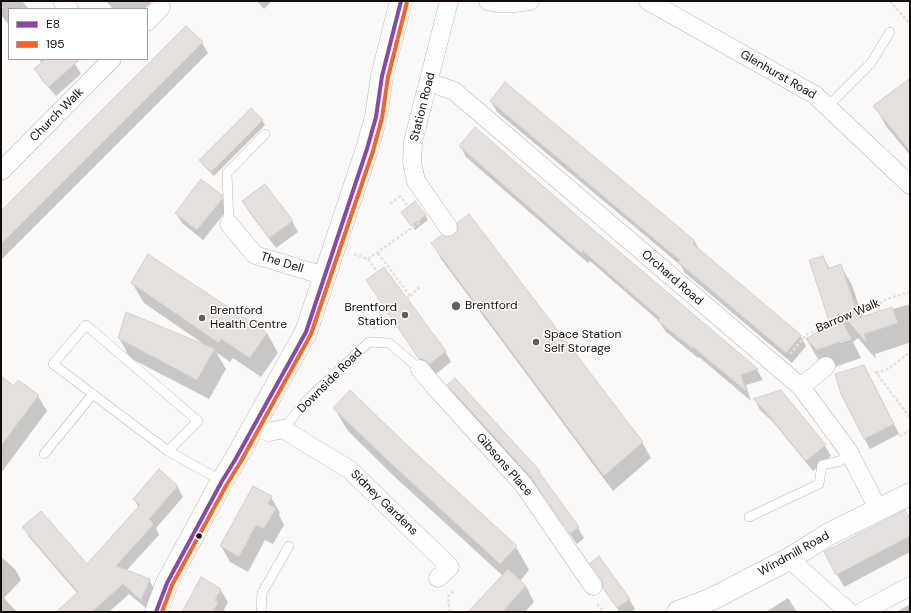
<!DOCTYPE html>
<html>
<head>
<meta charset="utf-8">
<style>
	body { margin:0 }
	#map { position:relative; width:911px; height:613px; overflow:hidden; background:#fbf9f7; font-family:"DM Sans",sans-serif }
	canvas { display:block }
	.frame { position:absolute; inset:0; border:2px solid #130b07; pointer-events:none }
	.legend { position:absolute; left:8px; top:8px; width:140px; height:52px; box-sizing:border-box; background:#fff; border:1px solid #a19d9c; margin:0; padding:5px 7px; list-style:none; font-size:12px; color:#130b07 }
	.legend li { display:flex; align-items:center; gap:8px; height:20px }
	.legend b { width:20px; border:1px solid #a19d9c }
</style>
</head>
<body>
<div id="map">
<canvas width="911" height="613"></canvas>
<div class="frame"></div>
<ul class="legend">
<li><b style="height:5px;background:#8e44ad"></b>E8</li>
<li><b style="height:5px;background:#f26522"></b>195</li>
</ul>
</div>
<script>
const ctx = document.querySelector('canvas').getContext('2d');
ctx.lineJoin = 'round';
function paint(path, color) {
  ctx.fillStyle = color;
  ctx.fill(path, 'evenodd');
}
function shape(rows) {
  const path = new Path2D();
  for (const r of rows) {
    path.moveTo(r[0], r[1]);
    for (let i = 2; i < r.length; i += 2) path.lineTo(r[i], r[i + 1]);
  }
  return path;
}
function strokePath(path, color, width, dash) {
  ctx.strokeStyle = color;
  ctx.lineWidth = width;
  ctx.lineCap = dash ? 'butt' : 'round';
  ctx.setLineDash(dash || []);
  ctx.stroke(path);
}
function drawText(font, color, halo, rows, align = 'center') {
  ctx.font = font + ' "DM Sans",sans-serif';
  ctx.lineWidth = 3;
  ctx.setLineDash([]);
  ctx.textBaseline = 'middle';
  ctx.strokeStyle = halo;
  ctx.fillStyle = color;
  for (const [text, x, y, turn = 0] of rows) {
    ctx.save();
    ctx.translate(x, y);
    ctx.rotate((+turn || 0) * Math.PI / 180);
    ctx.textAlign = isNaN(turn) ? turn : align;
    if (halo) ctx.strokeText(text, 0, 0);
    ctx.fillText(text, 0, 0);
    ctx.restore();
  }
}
paint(shape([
	[1,1,22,1,29,9,9,9,9,25,1,15],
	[106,1,149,1,151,3,144,9,113,9],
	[257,1,272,1,264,9],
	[202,43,208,53,1,260,1,212],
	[39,59,72,59,81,74,56,96,41,79,35,69,42,63],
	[910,79,910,155,886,126,875,106],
	[505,84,695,242,700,251,800,335,806,346,792,363,685,273,681,266,666,253,497,112,491,101],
	[262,120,265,125,214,176,203,165,200,160],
	[460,146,589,227,757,370,763,380,746,385,751,401,699,357,698,358,665,331,659,321,590,261,588,263,466,157],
	[221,196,227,207,227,210,203,240,182,223,176,213],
	[243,202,292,221,298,232,276,248,249,212],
	[402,212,425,215,428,220,415,230],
	[433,244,642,442,651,458,613,491,441,259],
	[823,257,830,269,841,266,852,285,863,318,910,304,910,344,909,343,875,354,876,359,858,338,853,342,861,358,829,369,818,359,807,340,832,328],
	[851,338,851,339,840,343,840,341],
	[367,281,445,351,451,362,436,374,431,370,426,369],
	[132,283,267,333,278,353,261,377,233,358,230,362,216,352,226,369,209,399,130,358,119,338,205,345,144,303],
	[864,366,899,434,870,449,864,438],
	[1,377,15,387,38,396,47,411,1,473],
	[448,385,544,481,578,528,584,538,577,544,538,488,454,395],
	[350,392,516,547,529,570,520,581,526,586,534,602,525,612,469,612,503,576,396,478,348,431,334,408],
	[755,400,825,446,831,456,813,471,773,422,760,410],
	[177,486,183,497,156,528,159,535,126,571,149,580,155,590,147,609,129,594,109,612,63,612,78,594,29,537,24,527,87,566,139,508,134,499],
	[271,497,280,513,279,515,284,525,273,544,265,540,248,572,230,562,221,546],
	[910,514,910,552,844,587,825,553],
	[1,557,15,569,21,580,4,598,17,612,1,612],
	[591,563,629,599,635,609,631,612,620,612,610,599,604,588,603,582],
	[220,589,228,602,223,612,188,612],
	[788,598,797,612,766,612],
	[910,604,910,612,897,612]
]), '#0003');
const building = shape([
	[186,26,203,42,1,244,1,211,186,26],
	[45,59,80,59,49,87,34,69,45,59],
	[910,78,910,151,873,106,910,78],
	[505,82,688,235,695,241,693,244,801,335,786,353,678,262,680,260,659,243,490,101,505,82],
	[251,108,263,120,211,172,199,160,251,108],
	[475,127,589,226,758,369,741,375,747,392,693,347,692,348,658,321,660,318,583,251,581,253,459,146,475,127],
	[201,179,222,195,222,199,197,230,175,213,201,179],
	[265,184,293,221,269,238,242,201,265,184],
	[415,201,426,215,411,226,401,212,415,201],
	[469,214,643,442,604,476,431,243,442,235,448,237,454,235,458,231,457,223,469,214],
	[148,254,267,333,250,358,221,339,219,343,131,283,148,254],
	[823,256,828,269,841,264,859,318,892,307,898,323,864,334,867,343,846,319,838,325,843,323,851,338,817,350,806,339,817,332,831,327,809,260,823,256],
	[384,267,446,351,430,364,424,359,419,359,366,280,384,267],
	[126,312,215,349,197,380,118,338,126,312],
	[864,365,894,424,864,439,841,394,835,374,864,365],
	[1,376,14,386,18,380,39,395,1,446,1,376],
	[455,378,540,471,539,472,579,527,570,534,531,477,447,385,455,378],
	[350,390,409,447,517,546,500,564,382,455,333,408,350,390],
	[781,390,826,445,806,461,766,412,753,399,781,390],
	[159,469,178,486,149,519,154,524,116,566,150,579,141,600,123,584,92,612,56,612,78,592,22,527,41,511,87,564,140,505,133,499,159,469],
	[253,486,272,496,268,504,276,508,264,529,256,525,239,557,220,546,253,486],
	[905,510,910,520,910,536,836,575,824,552,905,510],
	[599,556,630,599,617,608,603,588,602,580,590,563,599,556],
	[508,569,526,586,502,612,468,612,508,569],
	[201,577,221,589,215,600,218,602,213,612,182,612,201,577]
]);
paint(building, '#e5e0dc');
strokePath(building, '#d4cfcc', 1);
const lane = shape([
	[827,107,871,63,890,32],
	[229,224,227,173,265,134],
	[283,429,308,399,369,342,389,343,420,369],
	[168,451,198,421,86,325,53,364,168,451,222,481],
	[44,454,93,394],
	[749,517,819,484,822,465,840,461,849,452],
	[261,612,262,593,289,546]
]);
const street = shape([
	[62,1,69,9],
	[488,1,498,3,514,3,530,1],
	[648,1,815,95,910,185],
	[147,22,161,7],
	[429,82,454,91,801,387,849,452,878,509],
	[1,171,112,59],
	[229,224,255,255,325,276],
	[448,227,416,181,412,162,413,142,449,1],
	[420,369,434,386,523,484,593,586],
	[801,387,826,366],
	[254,425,269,432,283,429,350,470,450,567,438,578],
	[789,559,849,612],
	[862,612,910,586]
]);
const secondary = shape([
	[678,612,712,599,789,559,829,534,910,494]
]);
const primary = shape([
	[156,612,167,583,222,481,235,460,306,332,367,149,376,117,382,76,401,1]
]);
strokePath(lane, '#bcb6b3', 10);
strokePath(street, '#bcb6b3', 19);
strokePath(secondary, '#bcb6b3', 23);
strokePath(primary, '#bcb6b3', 23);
strokePath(shape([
	[890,1,910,24],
	[390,204,400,196],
	[354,254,368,259,400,304],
	[368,259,420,222,400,196],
	[410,296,421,286],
	[374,329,376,323,410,296,378,253],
	[790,354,807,334,871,308,887,299,910,292],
	[875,371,910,418],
	[876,373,888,369,910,352],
	[899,436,910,431],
	[597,604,603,612],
	[450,612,448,597,454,591]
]), '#e2e1e1', 2.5, [3, 2]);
strokePath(lane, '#fefefe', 9);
strokePath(street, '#fefefe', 18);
strokePath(secondary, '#fefefe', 22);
strokePath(primary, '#fefefe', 22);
strokePath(shape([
	[156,612,167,583,222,481,235,460,306,332,367,149,376,117,382,76,401,1]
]), '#8e44ad', 4);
strokePath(shape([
	[162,612,172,585,227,484,240,463,311,334,373,151,382,118,388,77,407,2]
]), '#f26522', 4);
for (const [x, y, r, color] of [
	[456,306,5,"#645e5b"],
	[405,315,4,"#645e5b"],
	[202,318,4,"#645e5b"],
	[536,342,4,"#645e5b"],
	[199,536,3.5,"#130b07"]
]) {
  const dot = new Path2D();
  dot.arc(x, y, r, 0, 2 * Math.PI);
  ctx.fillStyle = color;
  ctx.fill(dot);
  strokePath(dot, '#fff', 1.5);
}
drawText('12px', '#130b07', '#fff', [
	["Glenhurst Road",778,75,30],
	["Station Road",423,107,-76],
	["Church Walk",57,115,-45],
	["The Dell",282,263,17],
	["Orchard Road",672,278,41],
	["Barrow Walk",848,316,-23],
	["Downside Road",330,381,-45],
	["Gibsons Place",504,465,49],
	["Sidney Gardens",384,503,44],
	["Windmill Road",794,554,-29]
]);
drawText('12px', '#130b07', '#fff', [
	["Brentford",465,306],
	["Brentford",397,308,"right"],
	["Station",397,322,"right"],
	["Brentford",210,311],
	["Health Centre",210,325],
	["Space Station",544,335],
	["Self Storage",544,349]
], 'left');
</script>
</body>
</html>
